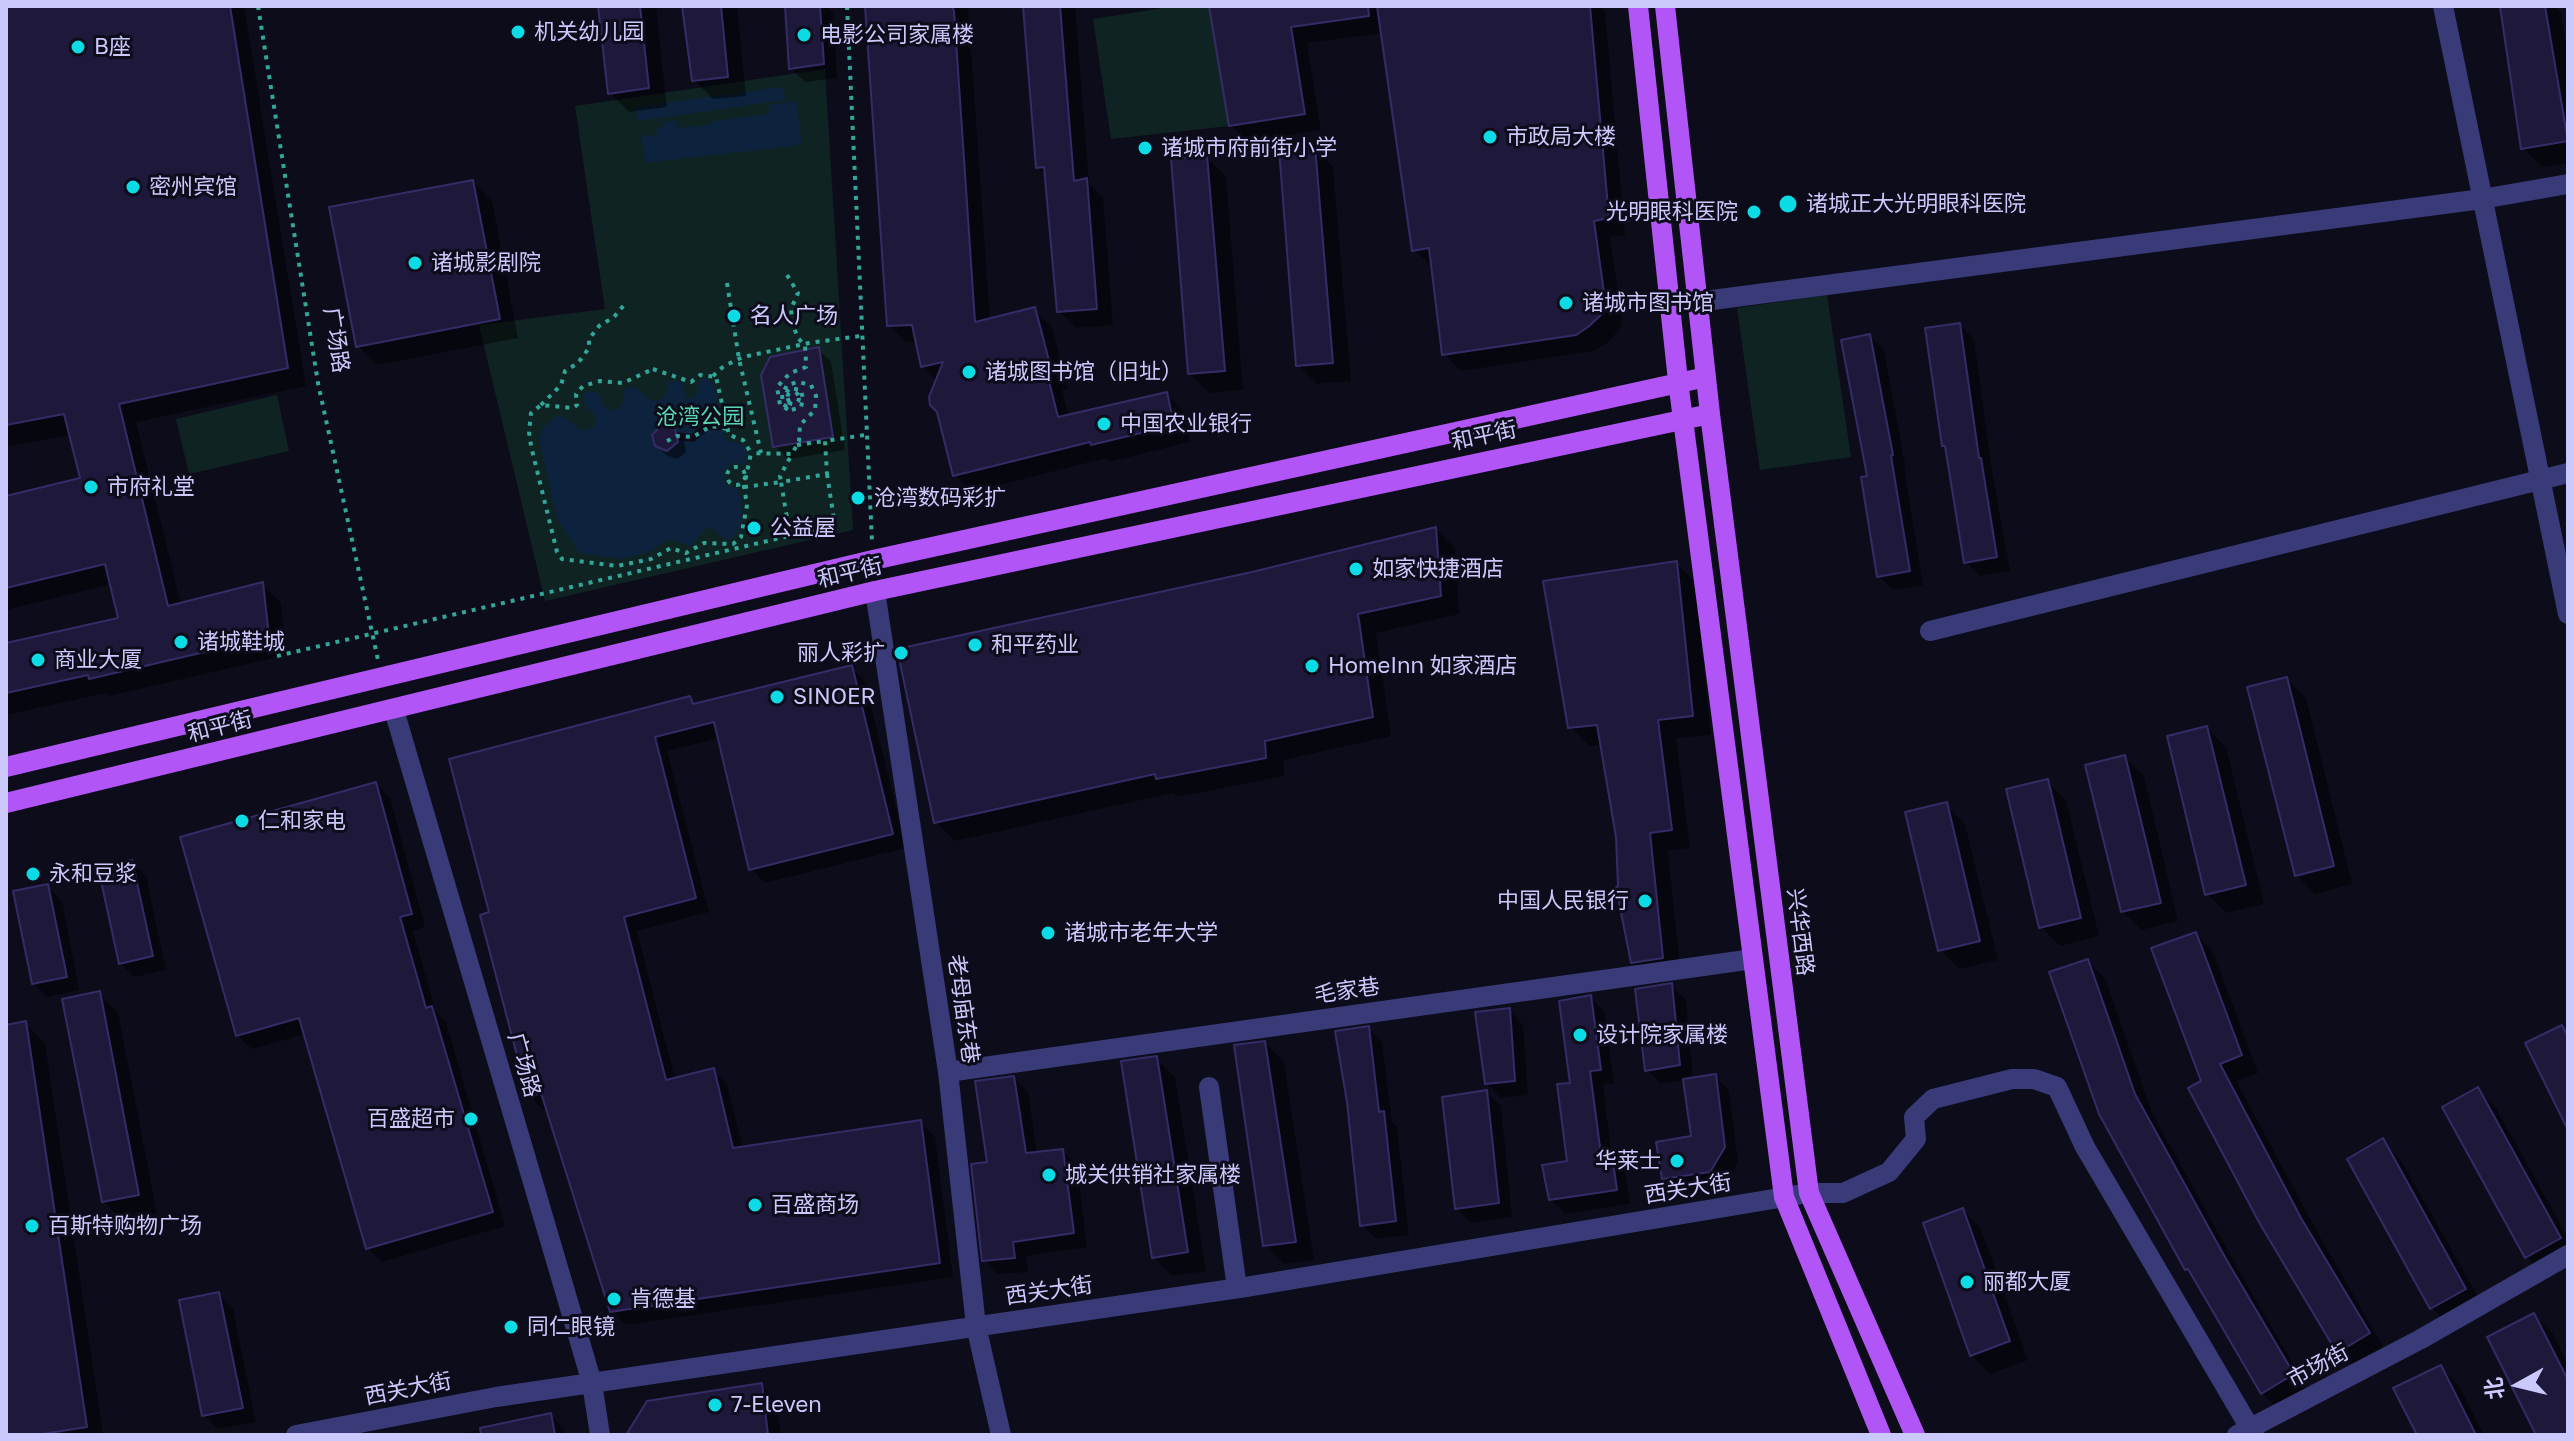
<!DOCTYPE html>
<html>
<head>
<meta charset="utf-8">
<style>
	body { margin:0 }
	#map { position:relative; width:2574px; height:1441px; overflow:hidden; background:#0d0c1b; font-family:"Golos Text","Noto Sans SC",sans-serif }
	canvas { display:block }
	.frame { position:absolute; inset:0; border:8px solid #cbc8fc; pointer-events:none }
	.north { position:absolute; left:2478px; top:1345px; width:80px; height:80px; -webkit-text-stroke:6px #0d0c1b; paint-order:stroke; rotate:262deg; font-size:22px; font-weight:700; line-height:32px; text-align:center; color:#cbc8fc }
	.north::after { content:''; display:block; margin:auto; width:28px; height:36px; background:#cbc8fc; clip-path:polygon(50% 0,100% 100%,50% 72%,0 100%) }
</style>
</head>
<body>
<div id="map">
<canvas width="2574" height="1441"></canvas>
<div class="frame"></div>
<div class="north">北</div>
</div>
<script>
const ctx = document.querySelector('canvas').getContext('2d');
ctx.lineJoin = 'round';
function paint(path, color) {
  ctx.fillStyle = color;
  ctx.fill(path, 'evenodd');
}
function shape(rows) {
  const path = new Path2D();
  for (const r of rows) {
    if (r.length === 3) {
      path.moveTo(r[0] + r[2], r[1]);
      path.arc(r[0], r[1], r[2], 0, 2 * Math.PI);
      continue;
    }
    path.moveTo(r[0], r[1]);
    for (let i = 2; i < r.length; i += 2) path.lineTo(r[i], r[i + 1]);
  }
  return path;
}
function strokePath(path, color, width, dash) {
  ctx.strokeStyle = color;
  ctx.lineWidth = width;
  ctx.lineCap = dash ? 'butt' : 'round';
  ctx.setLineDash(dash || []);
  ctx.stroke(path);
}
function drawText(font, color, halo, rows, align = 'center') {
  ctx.font = font + ' "Golos Text","Noto Sans SC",sans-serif';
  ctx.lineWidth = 6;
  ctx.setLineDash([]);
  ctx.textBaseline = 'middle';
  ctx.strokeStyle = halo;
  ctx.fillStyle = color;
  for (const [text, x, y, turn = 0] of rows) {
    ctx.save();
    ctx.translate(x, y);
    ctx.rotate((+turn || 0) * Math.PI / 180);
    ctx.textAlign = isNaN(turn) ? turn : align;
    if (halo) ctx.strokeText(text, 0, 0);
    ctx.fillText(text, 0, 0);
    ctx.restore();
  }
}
paint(shape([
	[1176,6,1209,6,1229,126,1111,139,1093,19],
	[825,69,853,530,545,601,479,325,605,309,575,106],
	[1827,295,1851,457,1760,470,1737,308],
	[277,395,289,451,189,474,176,419]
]), '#0f2422');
paint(shape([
	[783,87,785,100,638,121,636,107],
	[796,101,802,145,645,163,642,136,657,135,656,128,664,127,663,122,676,120,677,128,709,125,713,121,769,114,769,105],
	[705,377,714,384,725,436,727,440,744,445,748,454,744,466,735,462,728,466,724,473,725,484,737,488,741,498,743,513,739,531,728,541,708,526,691,546,669,539,651,551,622,559,579,553,557,519,539,438,544,427,558,415,566,418,582,431,595,426,596,417,584,403,583,396,586,392,598,392,606,408,613,412,623,404,625,389,629,387,637,388,651,401,659,400,665,396,669,382,674,380,683,383,686,398,691,398,695,395,699,381]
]), '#0d223d');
paint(shape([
	[711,422,720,423,723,430,708,430,694,442,678,440,667,451,655,446,652,435,662,425,676,429,676,432,692,434,703,424]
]), '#0d0c1b');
paint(shape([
	[6,6,244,6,306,386,136,422,181,604,262,585,281,603,287,655,109,696,106,693,6,715,6,644,121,619,112,584,6,610,6,498,82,479,71,435,6,447],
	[600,6,656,6,667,107,629,112,610,93],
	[684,6,737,6,746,96,713,99,694,80],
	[787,6,827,6,833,12,837,78,805,82,791,68],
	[867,6,968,6,990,320,1034,310,1052,327,1068,389,1062,390,1069,417,1167,394,1184,412,1190,442,1110,462,1106,458,972,492,954,474,937,381,923,366,917,342,906,342,888,325],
	[1025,6,1075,6,1089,183,1103,198,1113,325,1076,328,1059,311,1047,176,1038,167],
	[1212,6,1601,6,1605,11,1625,235,1610,237,1622,319,1620,329,1606,344,1593,351,1461,371,1444,354,1433,267,1414,250,1383,33,1307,43,1321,130,1248,142,1230,125],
	[2502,6,2554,6,2561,12,2568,55,2568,163,2542,167,2523,148],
	[1314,148,1333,167,1351,381,1317,384,1298,365],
	[1206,157,1226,176,1243,390,1209,393,1190,374],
	[473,182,492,201,518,338,377,365,358,346],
	[1960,325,1974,339,1992,471,2010,571,1980,576,1966,562,1948,450,1944,445],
	[1870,336,1884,350,1906,469,1904,469,1923,585,1893,590,1879,576,1869,477],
	[818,349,831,362,845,450,788,459,775,446],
	[674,431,684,441,686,452,677,459,666,455,657,445],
	[1436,529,1455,548,1459,614,1376,633,1391,736,1283,760,1284,776,1177,797,1173,793,955,841,936,822,1252,574],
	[1676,563,1695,582,1711,735,1676,738,1690,848,1668,851,1681,977,1652,981,1633,962,1618,837,1602,745,1589,746,1570,727],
	[851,667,865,681,906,848,765,883,751,868,719,738,667,751,709,912,637,931,675,1079,713,1070,727,1084,743,1148,921,1123,935,1137,953,1277,626,1325,612,1311,548,1108,544,1110,529,1096,491,914,690,698,697,705],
	[2287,679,2306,698,2352,884,2315,894,2296,875],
	[2207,728,2226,747,2264,904,2226,913,2207,894],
	[2125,757,2144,776,2178,921,2141,930,2122,911],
	[2047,781,2066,800,2099,936,2060,946,2041,927],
	[376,784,390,798,425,927,413,931,436,1012,446,1022,505,1226,382,1262,368,1248,306,1034,252,1049,237,1035],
	[1946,805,1965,824,1998,960,1959,969,1940,950],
	[132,862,146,876,166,970,134,977,120,963],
	[47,887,62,901,79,990,48,997,33,983],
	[2196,934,2213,952,2258,1073,2236,1081,2320,1237,2386,1352,2356,1369,2338,1352,2203,1082],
	[2087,961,2105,978,2152,1113,2243,1278,2310,1393,2280,1410,2262,1393,2195,1278,2187,1269],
	[1672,986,1686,1000,1693,1079,1715,1076,1729,1090,1738,1162,1724,1186,1678,1192,1664,1178,1693,1138,1685,1080,1661,1084,1647,1070],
	[99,993,118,1012,157,1214,122,1220,103,1201],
	[1590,997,1604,1011,1614,1083,1603,1085,1612,1159,1625,1172,1630,1204,1565,1214,1551,1199,1569,1163],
	[1509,1010,1523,1025,1528,1095,1501,1098,1487,1084],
	[26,1024,45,1043,103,1435,6,1435,6,1027],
	[1368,1028,1382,1042,1392,1122,1397,1127,1409,1235,1376,1239,1362,1225],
	[1265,1043,1284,1062,1314,1260,1284,1264,1265,1245],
	[1156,1058,1175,1077,1206,1271,1172,1276,1154,1257],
	[1014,1078,1028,1092,1037,1154,1062,1151,1077,1165,1087,1247,1026,1256,1028,1272,998,1274,984,1260,990,1164],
	[2477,1089,2496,1108,2568,1238,2568,1263,2546,1276,2527,1257],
	[1487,1092,1501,1106,1512,1217,1471,1223,1457,1209],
	[2382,1141,2401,1160,2484,1308,2451,1327,2432,1308],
	[1963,1210,1981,1229,2028,1360,1990,1374,1971,1355],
	[219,1295,233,1309,256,1422,218,1429,204,1415],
	[2534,1315,2553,1334,2568,1365,2568,1435,2538,1435],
	[2440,1367,2459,1386,2484,1435,2419,1435],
	[761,1385,776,1400,781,1435,629,1435],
	[550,1415,564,1429,565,1435,455,1435]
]), '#0007');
const building = shape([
	[6,6,230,6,288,368,119,404,168,606,263,582,269,637,89,679,88,675,6,693,6,643,118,618,105,564,6,588,6,496,80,478,64,414,6,425,6,6],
	[598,6,640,6,649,88,608,94,598,6],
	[682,6,721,6,728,77,692,81,682,6],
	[785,6,820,6,824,64,789,69,785,6],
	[865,6,952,6,954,11,975,322,1035,307,1052,372,1047,373,1058,417,1167,392,1174,425,1091,445,1090,442,953,476,937,412,930,405,929,397,943,362,921,367,912,325,887,326,865,6],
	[1023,6,1060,6,1074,181,1087,178,1097,309,1057,312,1044,167,1036,168,1023,6],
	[1209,6,1368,6,1369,16,1291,27,1305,114,1229,126,1209,6],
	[1377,6,1590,6,1609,218,1594,221,1605,300,1604,312,1588,327,1576,335,1442,355,1429,248,1412,251,1377,6],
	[2500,6,2545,6,2568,141,2521,149,2500,6],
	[1315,146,1333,363,1296,366,1279,149,1315,146],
	[1207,155,1225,371,1188,374,1171,158,1207,155],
	[473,180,500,319,356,347,329,207,473,180],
	[1960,323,1979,458,1981,458,1997,557,1964,563,1945,446,1942,446,1925,328,1960,323],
	[1870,334,1893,455,1891,456,1910,571,1877,577,1861,477,1867,476,1841,340,1870,334],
	[819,347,833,437,773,447,761,375,770,357,819,347],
	[662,425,675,429,678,442,667,451,655,446,652,435,662,425],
	[1436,527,1441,596,1358,614,1373,717,1265,741,1266,758,1156,779,1155,774,934,823,897,649,1252,572,1436,527],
	[1677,561,1693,716,1658,720,1672,830,1650,833,1663,958,1631,963,1616,887,1618,886,1616,837,1597,725,1568,728,1543,581,1677,561],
	[852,665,893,834,749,870,714,722,655,737,696,898,624,917,666,1080,714,1068,733,1148,921,1120,940,1263,610,1312,541,1093,528,1097,480,915,489,912,449,759,690,696,693,704,852,665],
	[2287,677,2334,866,2295,876,2247,687,2287,677],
	[2207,726,2246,885,2205,895,2167,736,2207,726],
	[2125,755,2161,903,2121,912,2085,765,2125,755],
	[2048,779,2081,918,2039,928,2006,789,2048,779],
	[376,782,412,914,400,917,426,1008,432,1006,493,1212,366,1249,299,1018,236,1036,180,837,376,782],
	[1947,802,1980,941,1938,951,1905,812,1947,802],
	[132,860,153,956,119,964,98,867,132,860],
	[48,884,67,977,32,984,13,891,48,884],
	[2196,932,2242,1055,2220,1064,2301,1218,2370,1333,2337,1353,2260,1224,2188,1088,2201,1081,2151,948,2196,932],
	[2088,959,2135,1094,2226,1259,2294,1374,2261,1394,2188,1269,2185,1270,2099,1114,2049,972,2088,959],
	[1672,983,1680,1065,1645,1071,1635,989,1672,983],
	[100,991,139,1195,102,1202,62,999,100,991],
	[1591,995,1601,1070,1590,1071,1601,1155,1612,1155,1617,1190,1549,1200,1542,1165,1567,1161,1557,1084,1570,1083,1559,1001,1591,995],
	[1510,1008,1515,1081,1485,1084,1475,1012,1510,1008],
	[26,1021,87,1427,36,1435,6,1435,6,1025,26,1021],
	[2562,1025,2568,1037,2568,1130,2525,1043,2562,1025],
	[1369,1026,1379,1112,1384,1111,1396,1221,1360,1226,1347,1102,1335,1031,1369,1026],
	[1265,1041,1296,1242,1263,1246,1234,1045,1265,1041],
	[1157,1056,1188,1252,1152,1258,1121,1061,1157,1056],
	[1716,1074,1725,1147,1710,1172,1662,1179,1656,1142,1691,1136,1683,1079,1716,1074],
	[1014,1076,1026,1153,1063,1149,1074,1233,1013,1242,1015,1258,982,1261,971,1164,987,1162,975,1081,1014,1076],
	[2478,1087,2561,1238,2525,1258,2442,1107,2478,1087],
	[1487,1090,1499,1203,1455,1209,1442,1097,1487,1090],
	[2383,1138,2466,1289,2430,1309,2347,1159,2383,1138],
	[1963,1208,2010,1341,1970,1356,1923,1223,1963,1208],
	[219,1292,243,1408,202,1416,179,1300,219,1292],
	[2534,1313,2568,1380,2568,1435,2536,1435,2487,1337,2534,1313],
	[2441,1365,2476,1435,2417,1435,2393,1388,2441,1365],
	[762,1383,768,1435,626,1435,647,1401,762,1383],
	[551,1413,555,1435,481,1435,480,1428,551,1413]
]);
paint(building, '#1e193b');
strokePath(building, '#342c66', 2);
strokePath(shape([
	[258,6,318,383,378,660],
	[847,6,872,542],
	[787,275,798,293,791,309,792,323,798,338,805,346,806,362,806,367,790,373,777,387,780,405,789,410],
	[727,283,739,359,761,453],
	[653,369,691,382,700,375,716,377,729,435,743,440,751,453,744,487,747,505,741,537,733,544,704,543,686,553,671,548,651,559,617,566,562,559,557,552,531,446,529,432,531,413,541,405,573,408,577,405,576,394,583,386,600,381,623,383,653,369],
	[713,376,724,366,743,357,809,343,860,336],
	[793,398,6],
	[789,402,786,393,790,388,801,390,803,399,801,407,791,410,783,404,782,395,787,385,798,382,811,385,816,396,815,410,800,425,799,441,792,454],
	[541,405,561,385,565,371,578,363,589,348,589,339,599,326,614,317,624,305],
	[667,441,677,436,693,437,711,426,727,429],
	[797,445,825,441],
	[736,476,9],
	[827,474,835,526],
	[744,487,781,482,780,476,792,454,751,453],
	[790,536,781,482,827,474,825,441,865,435],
	[277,656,840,524]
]), '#32a699', 4, [4, 6]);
strokePath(shape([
	[2443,6,2568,614],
	[1697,302,2482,199,2568,184],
	[875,591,948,1072,976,1326,1001,1435],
	[1930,631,2568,473],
	[394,710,592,1383,600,1435],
	[948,1072,1753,959],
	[1209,1087,1237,1288],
	[296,1435,496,1397,1246,1287,1809,1193,1843,1193,1889,1172,1916,1139,1914,1117,1933,1099,2012,1079,2034,1079,2057,1087,2085,1147,2254,1435],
	[2237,1435,2421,1339,2568,1255]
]), '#393a78', 20);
strokePath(shape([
	[1638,6,1678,381,1784,1197,1881,1435],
	[1665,6,1710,414,1809,1193,1915,1435],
	[6,767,873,560,1706,377],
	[6,803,875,591,1710,414]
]), '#b255f7', 20);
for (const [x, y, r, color] of [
	[518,32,8,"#0bdbe5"],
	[804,35,8,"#0bdbe5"],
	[78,47,8,"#0bdbe5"],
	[1490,137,8,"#0bdbe5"],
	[1145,148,8,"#0bdbe5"],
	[133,187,8,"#0bdbe5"],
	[1788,204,10,"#0bdbe5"],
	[1754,212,8,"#0bdbe5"],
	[415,263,8,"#0bdbe5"],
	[1566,303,8,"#0bdbe5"],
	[734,316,8,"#0bdbe5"],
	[969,372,8,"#0bdbe5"],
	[1104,424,8,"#0bdbe5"],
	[91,487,8,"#0bdbe5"],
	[858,498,8,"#0bdbe5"],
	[754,528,8,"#0bdbe5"],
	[1356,569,8,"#0bdbe5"],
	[181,642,8,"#0bdbe5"],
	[975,645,8,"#0bdbe5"],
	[901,653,8,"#0bdbe5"],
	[38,660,8,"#0bdbe5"],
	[1312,666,8,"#0bdbe5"],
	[777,697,8,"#0bdbe5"],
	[242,821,8,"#0bdbe5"],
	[33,874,8,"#0bdbe5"],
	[1645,901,8,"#0bdbe5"],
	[1048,933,8,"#0bdbe5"],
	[1580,1035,8,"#0bdbe5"],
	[471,1119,8,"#0bdbe5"],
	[1677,1161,8,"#0bdbe5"],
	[1049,1175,8,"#0bdbe5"],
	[755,1205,8,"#0bdbe5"],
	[32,1226,8,"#0bdbe5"],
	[1967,1282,8,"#0bdbe5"],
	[614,1299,8,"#0bdbe5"],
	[511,1327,8,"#0bdbe5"],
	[715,1405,8,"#0bdbe5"]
]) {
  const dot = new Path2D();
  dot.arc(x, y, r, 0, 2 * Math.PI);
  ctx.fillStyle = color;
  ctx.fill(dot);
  strokePath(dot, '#0d0c1b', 3);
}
drawText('22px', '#cbc8fc', '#0d0c1b', [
	["机关幼儿园",534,32],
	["电影公司家属楼",820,35],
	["B座",94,47],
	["市政局大楼",1506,137],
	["诸城市府前街小学",1161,148],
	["密州宾馆",149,187],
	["诸城正大光明眼科医院",1806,204],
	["光明眼科医院",1738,212,"right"],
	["诸城影剧院",431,263],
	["诸城市图书馆",1582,303],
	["名人广场",750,316],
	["诸城图书馆（旧址）",985,372],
	["中国农业银行",1120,424],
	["市府礼堂",107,487],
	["沧湾数码彩扩",874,498],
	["公益屋",770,528],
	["如家快捷酒店",1372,569],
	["诸城鞋城",197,642],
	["和平药业",991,645],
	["丽人彩扩",885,653,"right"],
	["商业大厦",54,660],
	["HomeInn 如家酒店",1328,666],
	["SINOER",793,697],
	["仁和家电",258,821],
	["永和豆浆",49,874],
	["中国人民银行",1629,901,"right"],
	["诸城市老年大学",1064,933],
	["设计院家属楼",1596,1035],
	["百盛超市",455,1119,"right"],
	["华莱士",1661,1161,"right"],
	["城关供销社家属楼",1065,1175],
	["百盛商场",771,1205],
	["百斯特购物广场",48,1226],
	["丽都大厦",1983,1282],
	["肯德基",630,1299],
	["同仁眼镜",527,1327],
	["7-Eleven",731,1405]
], 'left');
drawText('22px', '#cbc8fc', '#0d0c1b', [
	["广场路",336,340,81],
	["和平街",1484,436,-12],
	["和平街",850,573,-13],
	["和平街",220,727,-14],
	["兴华西路",1800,932,83],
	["毛家巷",1347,991,-8],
	["老母庙东巷",963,1009,82],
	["广场路",524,1065,74],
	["西关大街",1688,1189,-9],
	["西关大街",1049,1291,-8],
	["市场街",2318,1366,-28],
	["西关大街",408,1389,-11]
]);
drawText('22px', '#59d7b1', '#0d0c1b', [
	["沧湾公园",700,417]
]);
</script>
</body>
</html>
